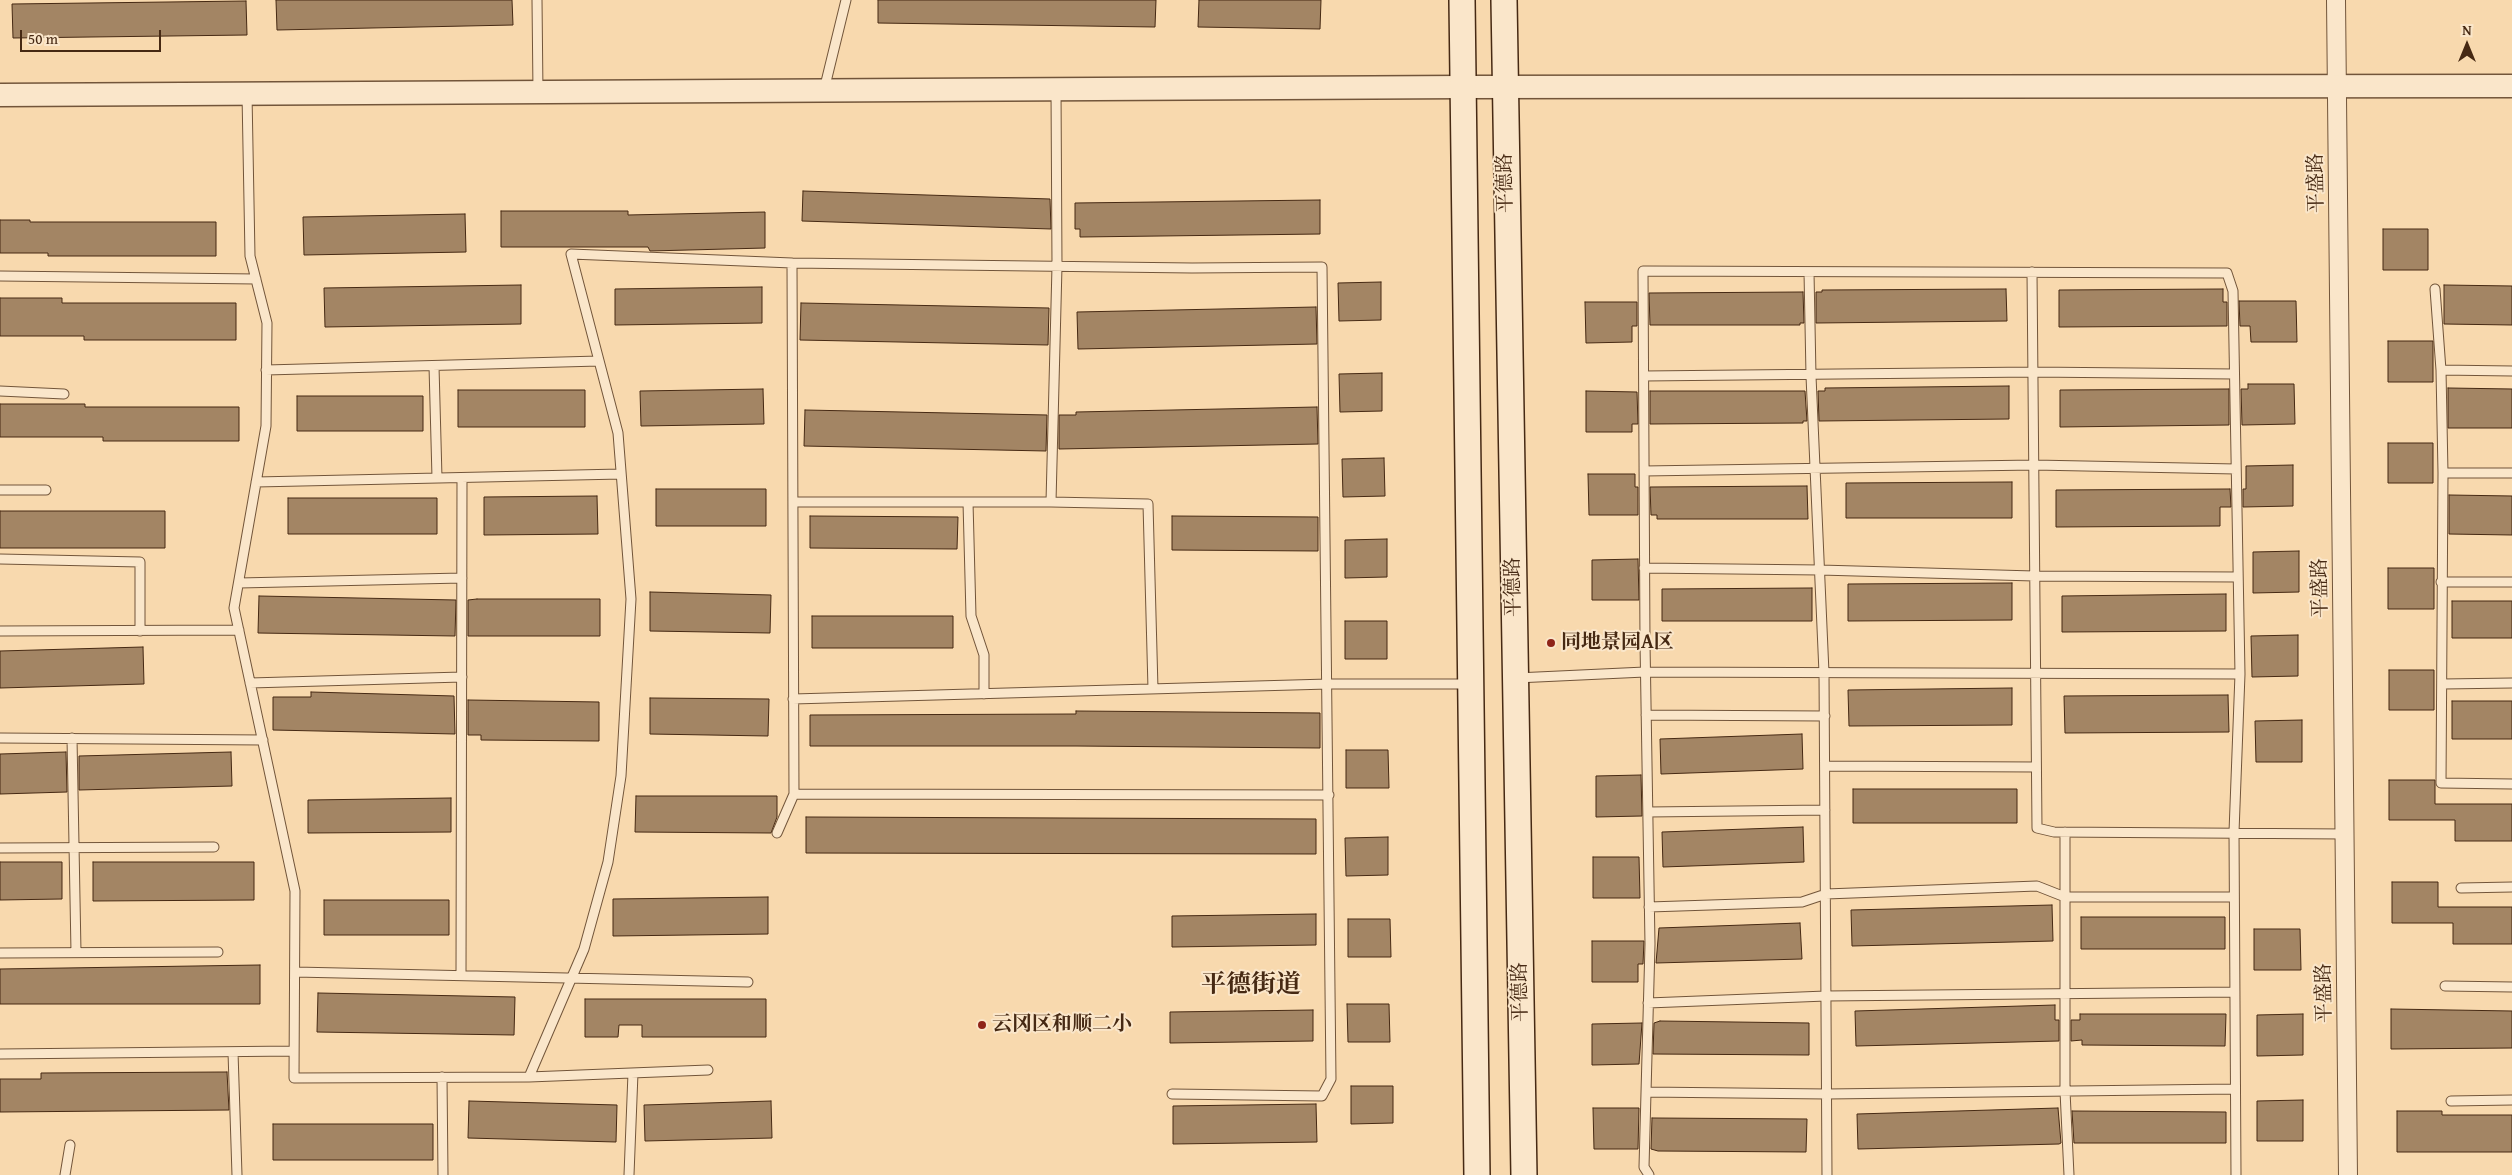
<!DOCTYPE html>
<html>
<head>
<meta charset="utf-8">
<style>
	body { margin:0 }
	#map { position:relative; width:2512px; height:1175px; overflow:hidden; background:#f8d9ae; font-family:"Gentium Book Plus",serif }
	canvas { display:block }
	.north { position:absolute; left:2442px; top:20px; width:50px; height:50px; -webkit-text-stroke:4px #fae6ca; paint-order:stroke; rotate:0deg; font-size:14px; font-weight:700; line-height:20px; text-align:center; color:#462913 }
	.north::after { content:''; display:block; margin:auto; width:18px; height:22px; background:#462913; clip-path:polygon(50% 0,100% 100%,50% 72%,0 100%) }
	.scale { position:absolute; left:20px; top:30px; width:141px; height:22px; box-sizing:border-box; border:2px solid #462913; border-top:0; padding-left:6px; font-size:15px; line-height:18px; white-space:nowrap; color:#462913; -webkit-text-stroke:4px #fae6ca; paint-order:stroke }
</style>
</head>
<body>
<div id="map">
<canvas width="2512" height="1175"></canvas>
<div class="north">N</div>
<div class="scale">50 m</div>
</div>
<script>
const ctx = document.querySelector('canvas').getContext('2d');
ctx.lineJoin = 'round';
function paint(path, color) {
  ctx.fillStyle = color;
  ctx.fill(path, 'evenodd');
}
function shape(rows) {
  const path = new Path2D();
  for (const r of rows) {
    path.moveTo(r[0], r[1]);
    for (let i = 2; i < r.length; i += 2) path.lineTo(r[i], r[i + 1]);
  }
  return path;
}
function strokePath(path, color, width, dash) {
  ctx.strokeStyle = color;
  ctx.lineWidth = width;
  ctx.lineCap = dash ? 'butt' : 'round';
  ctx.setLineDash(dash || []);
  ctx.stroke(path);
}
function drawText(font, color, halo, rows, align = 'center') {
  ctx.font = font + ' "Gentium Book Plus","Noto Serif SC",serif';
  ctx.lineWidth = 4;
  ctx.setLineDash([]);
  ctx.textBaseline = 'middle';
  ctx.strokeStyle = halo;
  ctx.fillStyle = color;
  for (const [text, x, y, turn = 0] of rows) {
    ctx.save();
    ctx.translate(x, y);
    ctx.rotate((+turn || 0) * Math.PI / 180);
    ctx.textAlign = isNaN(turn) ? turn : align;
    if (halo) ctx.strokeText(text, 0, 0);
    ctx.fillText(text, 0, 0);
    ctx.restore();
  }
}
const building = shape([
	[276,0,512,0,513,25,277,30,276,0],
	[878,0,1156,0,1155,27,878,23,878,0],
	[1199,0,1321,0,1320,29,1198,27,1199,0],
	[246,1,247,35,13,38,12,4,246,1],
	[803,191,1050,199,1051,229,802,221,803,191],
	[1320,200,1320,234,1080,237,1080,229,1075,229,1075,203,1320,200],
	[501,211,628,211,628,215,765,212,765,248,650,251,648,247,501,247,501,211],
	[465,214,466,252,304,255,303,217,465,214],
	[0,220,30,220,30,222,216,222,216,256,48,256,48,253,0,253,0,220],
	[2383,229,2428,229,2428,270,2383,270,2383,229],
	[1381,282,1381,320,1339,321,1338,283,1381,282],
	[521,285,521,324,325,327,324,288,521,285],
	[2444,285,2512,286,2512,325,2444,324,2444,285],
	[762,287,762,323,615,325,615,289,762,287],
	[2006,289,2007,321,1816,323,1816,292,1822,292,1822,290,2006,289],
	[2223,289,2223,302,2227,302,2227,326,2059,327,2059,290,2223,289],
	[1803,292,1804,323,1800,323,1800,325,1650,325,1649,293,1803,292],
	[0,298,62,298,62,303,236,303,236,340,84,340,84,336,0,336,0,298],
	[2239,301,2296,301,2297,342,2251,342,2250,326,2240,326,2239,301],
	[1585,302,1637,302,1637,326,1632,326,1632,342,1586,343,1585,302],
	[801,303,1049,308,1048,345,800,340,801,303],
	[1316,307,1317,344,1078,349,1077,312,1316,307],
	[2388,341,2433,341,2433,382,2388,382,2388,341],
	[1382,373,1382,411,1340,412,1339,374,1382,373],
	[2248,384,2294,384,2295,424,2242,425,2241,389,2248,389,2248,384],
	[2009,386,2009,419,1819,421,1818,391,1825,391,1825,388,2009,386],
	[2448,388,2512,389,2512,428,2448,428,2448,388],
	[763,389,764,424,641,426,640,391,763,389],
	[2229,389,2229,425,2060,427,2060,390,2229,389],
	[458,390,585,390,585,427,458,427,458,390],
	[1586,391,1637,392,1638,424,1632,424,1632,432,1586,432,1586,391],
	[1650,391,1805,391,1807,421,1803,421,1803,423,1650,424,1650,391],
	[297,396,423,396,423,431,297,431,297,396],
	[0,404,85,404,85,407,239,407,239,441,103,441,103,437,0,437,0,404],
	[1317,407,1318,444,1059,449,1059,415,1076,415,1076,412,1317,407],
	[805,410,1047,415,1046,451,804,446,805,410],
	[2388,443,2433,443,2433,483,2388,483,2388,443],
	[1384,458,1385,496,1343,497,1342,459,1384,458],
	[2293,465,2293,506,2243,507,2243,489,2246,489,2246,466,2293,465],
	[1588,474,1635,474,1635,487,1638,487,1638,515,1589,515,1588,474],
	[2012,482,2012,518,1846,518,1846,483,2012,482],
	[1807,486,1808,519,1657,519,1657,515,1651,515,1650,487,1807,486],
	[656,489,766,489,766,526,656,526,656,489],
	[2230,489,2231,507,2220,507,2220,526,2056,527,2056,490,2230,489],
	[2449,495,2512,496,2512,535,2449,534,2449,495],
	[597,496,598,534,484,535,484,497,597,496],
	[288,498,437,498,437,534,288,534,288,498],
	[0,511,165,511,165,548,0,548,0,511],
	[810,516,958,517,957,549,810,548,810,516],
	[1172,516,1318,517,1318,551,1172,550,1172,516],
	[1387,539,1387,577,1345,578,1345,540,1387,539],
	[2299,551,2299,592,2253,593,2253,552,2299,551],
	[1638,559,1639,600,1592,600,1592,560,1638,559],
	[2388,568,2434,568,2434,609,2388,609,2388,568],
	[2012,583,2012,620,1848,621,1848,584,2012,583],
	[1812,588,1812,621,1662,621,1662,589,1812,588],
	[650,592,771,595,770,633,650,631,650,592],
	[2226,594,2226,631,2062,632,2062,596,2226,594],
	[259,596,456,600,455,636,258,633,259,596],
	[477,599,600,599,600,636,468,636,468,600,477,599],
	[2452,601,2512,601,2512,638,2452,638,2452,601],
	[812,616,953,616,953,648,812,648,812,616],
	[1345,621,1387,621,1387,659,1345,659,1345,621],
	[2298,635,2298,676,2252,677,2251,636,2298,635],
	[143,647,144,684,0,688,0,651,143,647],
	[2389,670,2434,670,2434,710,2389,710,2389,670],
	[2012,688,2012,725,1849,726,1848,690,2012,688],
	[311,692,454,696,455,734,273,730,273,697,311,697,311,692],
	[2228,695,2229,732,2065,733,2064,696,2228,695],
	[650,698,769,699,768,736,650,734,650,698],
	[468,700,599,702,599,741,481,740,481,735,468,735,468,700],
	[2452,701,2512,701,2512,739,2452,739,2452,701],
	[1076,711,1320,713,1320,748,1076,746,810,746,810,715,1076,714,1076,711],
	[2302,720,2302,762,2256,762,2255,721,2302,720],
	[1802,734,1803,769,1661,774,1660,739,1802,734],
	[1346,750,1388,750,1389,788,1346,788,1346,750],
	[66,752,67,792,0,794,0,754,66,752],
	[231,752,232,786,79,790,79,756,231,752],
	[1641,775,1642,816,1596,817,1596,776,1641,775],
	[2389,780,2435,780,2435,804,2512,804,2512,841,2455,841,2455,820,2389,820,2389,780],
	[1853,789,2017,789,2017,823,1853,823,1853,789],
	[636,796,777,796,777,817,771,833,635,832,636,796],
	[451,798,451,832,308,833,308,800,451,798],
	[806,817,1316,819,1316,854,806,853,806,817],
	[1803,827,1804,862,1663,867,1662,832,1803,827],
	[1388,837,1388,875,1346,876,1345,838,1388,837],
	[1593,857,1639,857,1640,898,1593,898,1593,857],
	[0,862,62,862,62,899,0,900,0,862],
	[93,862,254,862,254,900,93,901,93,862],
	[2392,882,2438,882,2438,907,2512,907,2512,944,2453,944,2453,923,2392,923,2392,882],
	[768,897,768,934,613,936,613,899,768,897],
	[324,900,449,900,449,935,324,935,324,900],
	[2052,905,2053,941,1852,946,1851,910,2052,905],
	[1316,914,1316,945,1172,947,1172,916,1316,914],
	[2081,917,2225,917,2225,949,2081,949,2081,917],
	[1348,919,1390,919,1391,957,1348,957,1348,919],
	[1800,923,1802,959,1656,963,1659,928,1800,923],
	[2254,929,2300,929,2301,970,2254,970,2254,929],
	[1592,941,1644,941,1643,964,1638,964,1638,982,1592,982,1592,941],
	[260,965,260,1004,0,1004,0,969,260,965],
	[318,993,515,997,514,1035,317,1032,318,993],
	[585,999,766,999,766,1037,642,1037,642,1025,619,1025,618,1037,585,1037,585,999],
	[1347,1004,1389,1004,1390,1042,1348,1042,1347,1004],
	[2055,1005,2055,1020,2059,1020,2059,1041,1856,1046,1855,1011,2055,1005],
	[2391,1009,2512,1011,2512,1048,2391,1049,2391,1009],
	[1313,1010,1313,1041,1170,1043,1170,1012,1313,1010],
	[2080,1014,2226,1014,2225,1046,2082,1045,2082,1040,2071,1041,2071,1020,2080,1020,2080,1014],
	[2303,1014,2303,1055,2257,1056,2257,1015,2303,1014],
	[1660,1021,1809,1023,1809,1055,1653,1054,1654,1023,1660,1021],
	[1642,1023,1639,1064,1592,1065,1592,1024,1642,1023],
	[227,1072,229,1110,0,1112,0,1079,41,1079,41,1073,227,1072],
	[1351,1086,1393,1086,1393,1123,1351,1124,1351,1086],
	[2303,1100,2303,1141,2257,1141,2257,1101,2303,1100],
	[469,1101,617,1105,616,1142,468,1138,469,1101],
	[771,1101,772,1138,645,1141,644,1105,771,1101],
	[1316,1104,1317,1142,1173,1144,1173,1106,1316,1104],
	[1593,1108,1639,1108,1638,1149,1594,1149,1593,1108],
	[2058,1108,2061,1143,2059,1144,1858,1149,1857,1114,2058,1108],
	[2072,1111,2226,1112,2226,1143,2074,1143,2072,1111],
	[2397,1111,2442,1111,2442,1115,2512,1115,2512,1152,2397,1152,2397,1111],
	[1652,1118,1807,1119,1806,1152,1658,1151,1651,1149,1652,1118],
	[273,1124,433,1124,433,1160,273,1160,273,1124]
]);
paint(building, '#a38564');
strokePath(building, '#462913', 1);
const service = shape([
	[537,0,538,92],
	[1056,89,1057,266,1051,502,1148,504,1153,689],
	[824,90,846,0],
	[247,94,250,256,267,323,266,426,234,608,295,891,294,1078,529,1077,708,1070],
	[1809,272,1811,376,1824,673,1827,1175],
	[2032,272,2037,828,2054,832,2345,834],
	[0,276,256,279],
	[2435,289,2441,370,2443,473,2441,783,2512,784],
	[434,366,437,478],
	[266,370,599,361],
	[2441,370,2512,371],
	[1644,376,2033,372,2234,374],
	[0,391,64,394],
	[1644,471,2034,465,2236,469],
	[2443,473,2512,473],
	[256,482,621,474],
	[0,490,46,490],
	[793,502,1051,502],
	[968,502,971,616,984,655,984,694],
	[0,559,140,562,140,631],
	[1644,568,1820,570,2034,576,2238,577],
	[2441,582,2512,582],
	[239,583,462,578],
	[0,631,239,630],
	[1516,678,1645,672,2240,674],
	[250,683,462,677],
	[2443,684,2512,683],
	[793,699,1328,684,1470,684],
	[1646,715,1825,716],
	[0,738,263,740],
	[72,738,76,952],
	[1825,766,2036,767],
	[794,794,1329,795],
	[1648,812,1825,810],
	[2065,832,2065,1091,2069,1175],
	[777,833,794,794,792,263,1192,268,1322,267,1331,1079,1322,1096,1172,1094],
	[0,848,214,847],
	[2461,888,2512,887],
	[1649,907,1802,902,1826,894,2037,886,2065,897,2234,897],
	[0,953,218,952],
	[295,972,748,982],
	[461,975,462,478],
	[2445,986,2512,987],
	[1648,1003,1826,996,2235,992],
	[233,1052,237,1175],
	[0,1054,294,1051],
	[442,1077,443,1175],
	[529,1077,584,949,608,862,621,776,631,599,618,433,571,254,792,263],
	[1646,1092,1827,1094,2235,1089],
	[2451,1101,2512,1100],
	[65,1175,70,1145],
	[629,1175,633,1073],
	[1649,1175,1644,1167,1650,944,1645,643,1643,271,2227,273,2233,291,2240,674,2234,832,2236,1175]
]);
const minor = shape([
	[2336,0,2348,1175]
]);
const tertiary = shape([
	[0,95,1463,87,2512,86]
]);
const secondary = shape([
	[1462,0,1477,1175],
	[1504,0,1524,1175]
]);
strokePath(service, '#72553a', 11);
strokePath(minor, '#72553a', 20);
strokePath(tertiary, '#72553a', 25);
strokePath(secondary, '#462913', 28);
strokePath(service, '#fae6ca', 9);
strokePath(minor, '#fae6ca', 18);
strokePath(tertiary, '#fae6ca', 22);
strokePath(secondary, '#fae6ca', 25);
for (const [x, y, r, color] of [
	[1551,643,5,"#8f2418"],
	[982,1025,5,"#8f2418"]
]) {
  const dot = new Path2D();
  dot.arc(x, y, r, 0, 2 * Math.PI);
  ctx.fillStyle = color;
  ctx.fill(dot);
  strokePath(dot, '#fae6ca', 2);
}
drawText('20px', '#462913', '#fae6ca', [
	["平德路",1506,183,-91],
	["平盛路",2317,183,-91],
	["平德路",1514,587,-91],
	["平盛路",2321,588,-91],
	["平德路",1521,992,-91],
	["平盛路",2325,993,-91]
]);
drawText('bold 20px', '#462913', '#fae6ca', [
	["同地景园A区",1561,643],
	["云冈区和顺二小",992,1025]
], 'left');
drawText('bold 25px', '#462913', '#fae6ca', [
	["平德街道",1251,986]
]);
</script>
</body>
</html>
